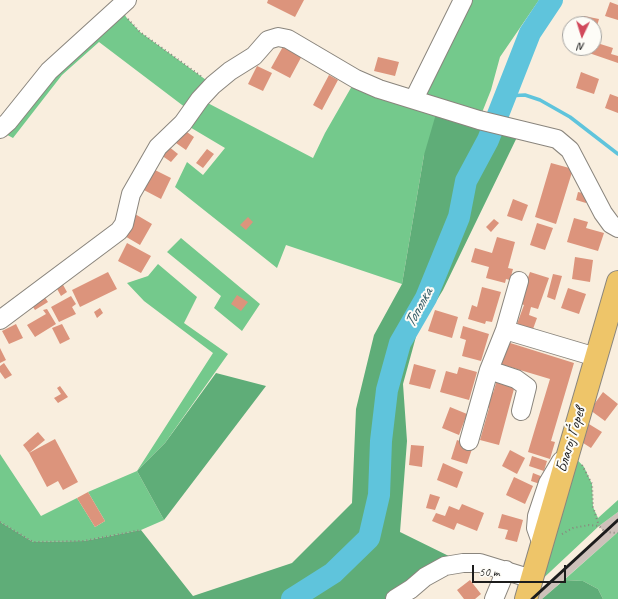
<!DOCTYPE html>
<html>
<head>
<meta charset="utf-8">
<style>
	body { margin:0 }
	#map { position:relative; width:618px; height:599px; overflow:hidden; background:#f9eede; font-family:Caveat,sans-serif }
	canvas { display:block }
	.north { position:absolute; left:562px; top:16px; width:40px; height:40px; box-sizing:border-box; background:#fdfcf7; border:1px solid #a3a29f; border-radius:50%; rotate:184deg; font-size:11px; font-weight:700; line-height:16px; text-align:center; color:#1c1c1c }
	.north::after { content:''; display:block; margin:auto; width:14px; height:18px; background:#d1495b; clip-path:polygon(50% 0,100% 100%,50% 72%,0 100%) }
	.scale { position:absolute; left:472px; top:565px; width:94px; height:18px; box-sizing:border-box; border:2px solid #1c1c1c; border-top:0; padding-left:5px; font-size:12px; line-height:14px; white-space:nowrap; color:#1c1c1c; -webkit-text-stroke:3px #fdfcf7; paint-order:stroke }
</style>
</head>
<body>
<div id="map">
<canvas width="618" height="599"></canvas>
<div class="north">N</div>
<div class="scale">50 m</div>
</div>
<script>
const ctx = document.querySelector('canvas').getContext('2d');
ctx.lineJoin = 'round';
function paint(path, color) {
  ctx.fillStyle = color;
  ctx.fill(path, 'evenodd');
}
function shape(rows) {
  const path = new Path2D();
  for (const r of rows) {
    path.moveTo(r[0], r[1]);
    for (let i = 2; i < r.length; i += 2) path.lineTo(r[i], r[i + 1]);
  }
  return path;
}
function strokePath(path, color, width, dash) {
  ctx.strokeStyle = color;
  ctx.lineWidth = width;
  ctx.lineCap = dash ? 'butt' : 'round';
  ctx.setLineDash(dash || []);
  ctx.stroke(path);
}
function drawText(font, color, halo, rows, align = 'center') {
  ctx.font = font + ' Caveat,sans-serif';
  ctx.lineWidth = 4;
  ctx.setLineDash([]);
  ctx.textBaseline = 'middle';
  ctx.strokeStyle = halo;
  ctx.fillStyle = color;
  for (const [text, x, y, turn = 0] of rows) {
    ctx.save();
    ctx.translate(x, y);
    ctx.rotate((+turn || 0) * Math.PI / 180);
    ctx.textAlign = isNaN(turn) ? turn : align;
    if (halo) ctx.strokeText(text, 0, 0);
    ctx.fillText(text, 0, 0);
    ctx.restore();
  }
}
paint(shape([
	[618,512,618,532,542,599,532,599,604,532,599,526]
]), '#cec1ba');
paint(shape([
	[463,0,539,0,500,57,491,90,479,120,424,155,402,284,286,245,277,268,175,187,187,162,203,175,225,148,183,123,190,111,99,42,62,75,13,138,0,131,121,6,126,17,140,32,213,85,200,99,313,158,325,133,356,79,414,99],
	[181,238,260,304,242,331,214,308,221,296,167,252],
	[158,264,197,297,184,323,228,354,165,443,137,471,164,520,141,530,84,541,33,542,0,522,0,454,41,516,77,498,95,527,105,521,88,492,137,471,213,353,144,301,127,283,148,276],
	[568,450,584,467,592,484,593,507,598,518,618,500,618,512,599,526,535,586],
	[618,532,618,599,603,599,598,589,583,581,564,580]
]), '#74c98c');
paint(shape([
	[438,107,520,131,443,290,417,333,403,384,407,441,400,532,463,563,395,599,0,599,0,522,33,542,84,541,141,530,193,596,292,563,352,503,356,409,374,335,402,284,424,155],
	[216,373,266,386,164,520,137,471,165,443],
	[564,580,583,581,598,589,603,599,542,599]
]), '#5fad78');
strokePath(shape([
	[506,96,525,95,540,100,570,117,618,154]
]), '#5fc4dc', 3.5);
strokePath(shape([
	[292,599,333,573,369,538,379,495,381,441,387,390,400,343,426,298,459,217,466,181,488,140,530,33,552,0]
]), '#5fc4dc', 22);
paint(shape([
	[268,0,304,0,295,17,267,3],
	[610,2,618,5,618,20,605,16],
	[584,16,599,19,597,26,594,24,583,23],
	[594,42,613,48,611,54,618,56,618,63,589,53,591,48,594,48],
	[285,43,304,52,290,78,271,68],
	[378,57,399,62,395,76,374,71],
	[257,66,272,73,263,91,248,84],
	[581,72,599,79,594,94,576,88],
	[329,75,338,80,322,110,313,105],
	[610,94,618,97,618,113,605,108],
	[184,130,194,137,186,150,176,143],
	[168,146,178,154,171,162,161,155],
	[207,149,214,154,203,168,196,163],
	[551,163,573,169,556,224,535,217],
	[153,169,171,178,161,199,142,189],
	[578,192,588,194,586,203,576,200],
	[513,199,528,205,522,221,507,216],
	[135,214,152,224,140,245,123,235],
	[248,217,253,222,246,230,240,225],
	[574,218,588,222,586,228,604,233,598,251,567,242],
	[494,219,499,223,491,232,486,227],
	[537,223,553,228,545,250,530,245],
	[497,237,515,242,508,268,513,269,510,280,506,279,505,283,486,278,489,267,471,262,475,248,492,253],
	[127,243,151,256,141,273,118,261],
	[575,257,593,260,590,282,572,279],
	[108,272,117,289,80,307,72,290],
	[530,272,549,278,538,309,531,307,529,315,537,318,533,329,517,324,524,305,519,303],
	[553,274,562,276,555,300,547,297],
	[62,283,67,292,61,296,56,287],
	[482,287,501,292,492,322,486,321,485,324,468,319,472,305,477,307],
	[568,288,586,294,579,314,561,308],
	[237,295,248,302,241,311,231,304],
	[44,296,48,302,35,310,31,304],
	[71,296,76,304,72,307,76,314,59,322,51,307],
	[100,308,103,313,97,318,94,312],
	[47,309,56,324,35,337,27,325,46,314,43,310],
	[435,310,458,317,452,338,428,331],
	[16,324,23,338,9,344,2,331],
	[62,324,70,339,60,344,52,328],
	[463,326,489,334,481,361,462,356,466,340,460,338],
	[507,342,574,363,551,441,555,442,550,459,528,452,550,379,500,364],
	[0,348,6,360,0,363],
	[4,363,12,375,5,379,0,372,0,366],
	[414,364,436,370,430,389,409,384],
	[459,367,477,372,469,400,440,392,446,371,457,374],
	[497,380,515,385,499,445,480,440,489,408,482,406,485,391,493,393],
	[60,386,68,397,58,403,54,398,61,394,57,388],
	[603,392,618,404,605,421,590,410],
	[450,407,467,414,459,435,442,428],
	[584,421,602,432,591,448,580,441],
	[38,432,45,440,29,453,55,439,78,482,63,490,58,481,47,487,29,453,23,445],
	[457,440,473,446,467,464,451,459],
	[411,445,424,446,422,467,409,465],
	[510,450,525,458,517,474,502,466],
	[532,456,547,461,544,471,529,466],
	[443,463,463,472,457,488,437,480],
	[533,473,543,477,540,484,531,481],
	[514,477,533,486,525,504,506,495],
	[88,492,105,521,95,527,77,498],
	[430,494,440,497,435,510,426,508],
	[462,504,484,513,477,531,457,523,454,530,432,521,436,513,445,516,449,506,459,510],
	[502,514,523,520,517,542,505,539,508,530,498,528],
	[470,580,481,594,475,599,464,599,457,590]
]), '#dc947c');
const minor = shape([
	[414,99,463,0],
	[0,129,8,122,49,71,127,0],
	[0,320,119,231,124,224,131,194,158,147,183,123,200,99,213,85,230,71,254,56,268,40,278,37,288,39,356,79,379,89,479,120,557,139,570,150,603,213,611,224,618,228],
	[505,330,596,357],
	[489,370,516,379,527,387,521,411],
	[469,441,489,370,505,330,519,281],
	[541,542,536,528,537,516,548,483,561,461],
	[395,599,411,589,425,577,445,566,463,563,480,563,532,579,537,566],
	[494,599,506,570]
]);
const major = shape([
	[526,599,618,282]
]);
strokePath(minor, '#8a857d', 20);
strokePath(major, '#8a857d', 24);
strokePath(shape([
	[128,19,140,32,201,76],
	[582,465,592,484,593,507,599,526],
	[0,522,33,542,84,541,141,530],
	[562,534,573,528,589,525,599,526,605,532,618,533]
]), '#8a857d', 2, [1, 3]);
strokePath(minor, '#fff', 18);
strokePath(major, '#eec569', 22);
strokePath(shape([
	[532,599,618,520]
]), '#1c1c1c', 3);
drawText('16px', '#1c1c1c', '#fdfcf7', [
	["Благој Ѓорев",571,440,-73]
]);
drawText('italic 17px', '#375f69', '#fdfcf7', [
	["Тополка",419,308,-62]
]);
</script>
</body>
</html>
